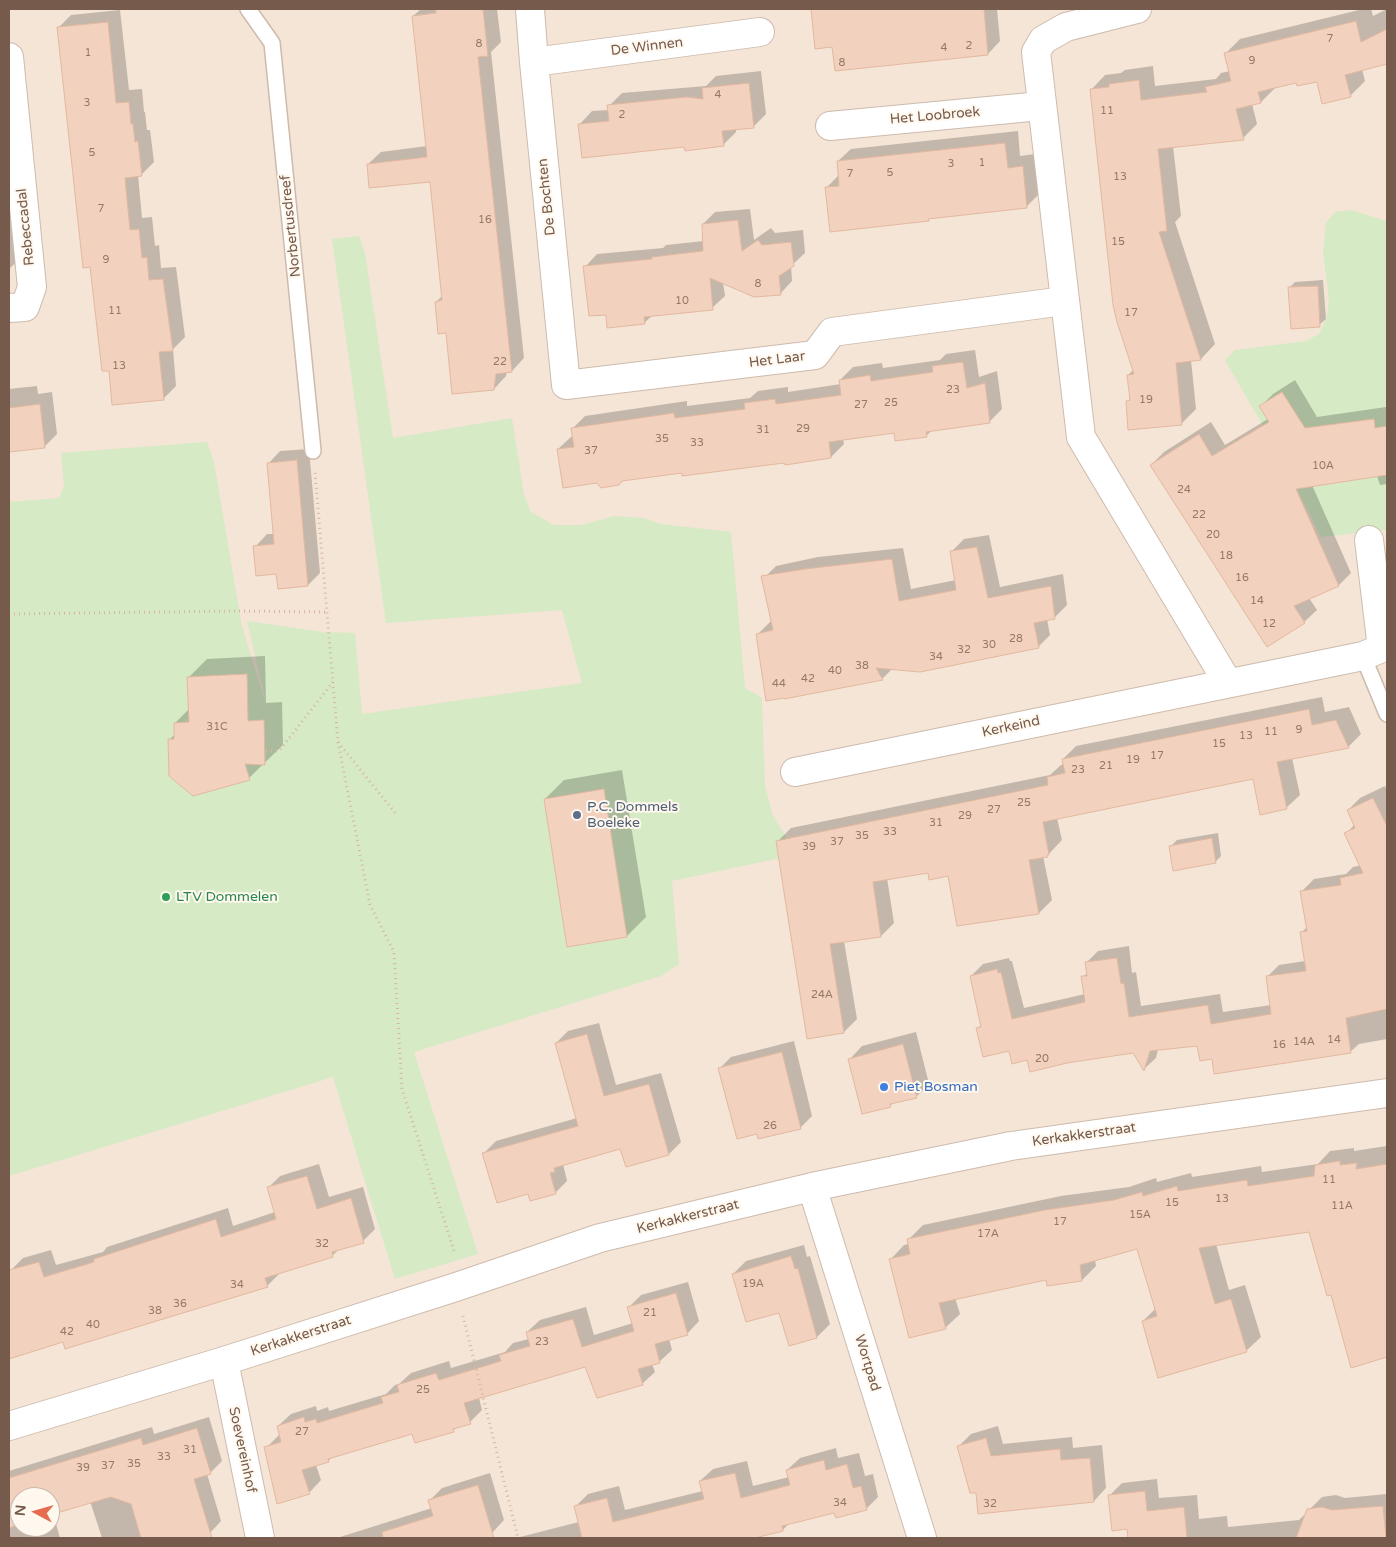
<!DOCTYPE html>
<html>
<head>
<meta charset="utf-8">
<style>
	body { margin:0 }
	#map { position:relative; width:1396px; height:1547px; overflow:hidden; background:#fcf4e7; font-family:"Varela Round",sans-serif }
	canvas { display:block }
	.frame { position:absolute; inset:0; border:10px solid #765a4b; pointer-events:none }
	.north { position:absolute; left:10px; top:1487px; width:50px; height:50px; box-sizing:border-box; background:#fff8ee; border:1px solid #c8b9ad; border-radius:50%; rotate:276deg; font-size:14px; font-weight:700; line-height:20px; text-align:center; color:#765a4b }
	.north::after { content:''; display:block; margin:auto; width:18px; height:22px; background:#e56c4e; clip-path:polygon(50% 0,100% 100%,50% 72%,0 100%) }
</style>
</head>
<body>
<div id="map">
<canvas width="1396" height="1547"></canvas>
<div class="frame"></div>
<div class="north">N</div>
</div>
<script>
const ctx = document.querySelector('canvas').getContext('2d');
ctx.lineJoin = 'round';
function paint(path, color) {
  ctx.fillStyle = color;
  ctx.fill(path, 'evenodd');
}
function shape(rows) {
  const path = new Path2D();
  for (const r of rows) {
    path.moveTo(r[0], r[1]);
    for (let i = 2; i < r.length; i += 2) path.lineTo(r[i], r[i + 1]);
  }
  return path;
}
function strokePath(path, color, width, dash) {
  ctx.strokeStyle = color;
  ctx.lineWidth = width;
  ctx.lineCap = dash ? 'butt' : 'round';
  ctx.setLineDash(dash || []);
  ctx.stroke(path);
}
function drawText(font, color, halo, rows, align = 'center') {
  ctx.font = font + ' "Varela Round",sans-serif';
  ctx.lineWidth = 4;
  ctx.setLineDash([]);
  ctx.textBaseline = 'middle';
  ctx.strokeStyle = halo;
  ctx.fillStyle = color;
  for (const [text, x, y, turn = 0] of rows) {
    ctx.save();
    ctx.translate(x, y);
    ctx.rotate((+turn || 0) * Math.PI / 180);
    ctx.textAlign = isNaN(turn) ? turn : align;
    if (halo) ctx.strokeText(text, 0, 0);
    ctx.fillText(text, 0, 0);
    ctx.restore();
  }
}
paint(shape([
	[9,9,1387,9,1387,1538,9,1538],
	[20,1497,50,1497,50,1527,20,1527]
]), '#f4e5d6');
paint(shape([
	[1351,210,1387,221,1387,530,1321,537,1280,455,1225,360,1235,350,1306,341,1319,334,1327,317,1329,299,1323,253,1326,223,1335,212],
	[359,236,365,253,393,438,512,418,524,495,531,512,554,525,582,525,614,516,643,518,661,524,731,532,745,688,762,698,765,786,773,816,786,837,785,857,672,881,679,964,661,976,414,1052,478,1254,395,1279,333,1077,9,1176,9,502,59,498,64,487,61,453,207,442,214,462,242,627,267,707,247,621,323,632,355,633,362,714,582,683,562,610,386,623,332,239]
]), '#d5eac5');
paint(shape([
	[421,9,497,9,501,42,491,52,524,358,512,371,507,371,506,376,494,389,447,332,436,302,443,295,431,180,368,164,381,152,427,146,413,16],
	[812,9,997,9,1000,41,988,54,836,70,833,45,817,47],
	[1363,9,1371,9,1373,16,1387,9,1387,63,1362,69,1365,81,1350,96,1317,76,1276,87,1261,102,1252,104,1257,124,1243,138,1173,146,1181,216,1175,222,1215,344,1201,359,1191,360,1196,409,1181,424,1127,402,1131,398,1128,375,1134,369,1091,90,1105,75,1121,73,1125,70,1153,66,1155,86,1216,79,1221,73,1230,71,1225,54,1240,39],
	[120,10,129,90,142,89,144,112,145,112,147,130,150,130,154,162,141,175,138,175,142,218,152,217,155,246,159,245,161,268,176,267,185,337,173,349,176,386,163,399,110,369,91,266,58,28,71,15],
	[761,71,766,114,753,127,736,129,736,132,723,145,686,146,580,124,592,111,609,110,609,106,622,93,706,86,716,76],
	[1018,131,1020,156,1035,154,1039,194,1026,207,931,217,928,220,826,188,840,174,838,161,851,149],
	[9,201,16,201,22,257,9,269],
	[750,209,754,240,771,228,775,233,803,230,805,253,791,266,792,281,780,294,723,282,725,296,712,308,653,315,644,323,607,313,585,267,597,254,663,248,666,245,704,241,703,224,715,212],
	[1323,280,1326,319,1319,325,1289,288,1295,282],
	[975,350,979,377,997,371,1002,409,989,422,932,430,926,436,895,432,843,439,844,444,831,457,683,471,558,449,571,437,574,436,573,428,585,416,687,401,687,406,750,398,758,391,788,387,788,392,841,384,840,380,853,367,882,363,883,368,940,360,946,354],
	[1295,380,1317,417,1386,407,1387,416,1387,484,1380,485,1377,476,1312,485,1351,573,1339,585,1309,598,1317,610,1304,622,1267,646,1151,465,1164,452,1211,422,1225,445,1268,419,1260,407,1273,394],
	[37,386,38,394,52,392,57,434,44,447,9,450,9,389],
	[309,449,320,573,308,585,278,573,255,547,267,534,274,534,268,464,280,451],
	[989,535,1000,587,1063,574,1067,605,1054,618,1047,619,1050,635,1038,647,893,668,883,678,785,698,758,634,770,622,772,621,763,579,776,566,818,557,903,548,911,589,956,580,952,551,964,539],
	[265,656,266,703,282,702,283,745,249,778,169,740,175,734,175,723,189,709,189,677,207,659],
	[1322,697,1325,712,1349,707,1361,734,1348,747,1292,758,1300,795,1286,808,1254,778,1057,818,1062,840,1047,856,1043,856,1052,900,1039,913,949,875,929,871,887,878,894,923,881,936,844,941,857,1019,844,1032,778,841,791,828,1050,775,1061,765,1064,764,1063,759,1076,746],
	[622,770,646,917,627,936,545,799,564,780],
	[1385,786,1387,791,1387,933,1333,959,1387,952,1387,1039,1359,1044,1350,1052,1213,1058,1199,1045,1158,1049,1156,1058,1144,1069,1134,1052,1028,1058,1010,1049,978,1028,982,1024,971,976,983,964,1009,958,1010,961,1012,961,1024,1008,1085,994,1083,977,1088,972,1086,963,1098,951,1129,946,1132,973,1136,972,1141,1006,1220,994,1223,1012,1271,1005,1267,977,1279,965,1305,961,1301,933,1307,927,1302,891,1314,879,1346,874,1353,867,1361,865,1346,834,1355,824,1348,810,1360,798],
	[1218,833,1221,856,1215,862,1171,846,1177,840],
	[599,1023,616,1085,661,1073,681,1142,669,1154,621,1147,563,1164,567,1181,555,1193,529,1193,484,1153,496,1141,577,1118,556,1043,568,1031],
	[916,1032,929,1084,916,1097,894,1102,891,1105,863,1112,850,1059,862,1046],
	[794,1041,812,1116,800,1128,720,1068,731,1057],
	[1387,1146,1387,1356,1352,1366,1332,1294,1310,1230,1216,1244,1229,1290,1245,1285,1261,1337,1246,1351,1143,1321,1156,1308,1138,1248,1095,1260,1096,1266,1082,1280,1047,1279,955,1298,960,1314,945,1328,890,1260,904,1245,909,1244,908,1240,923,1225,1061,1196,1129,1187,1156,1178,1157,1182,1191,1173,1192,1177,1261,1166,1262,1172,1318,1164,1330,1151,1354,1148,1354,1151],
	[319,1164,329,1197,363,1187,375,1229,363,1241,339,1249,332,1256,279,1272,279,1274,267,1286,64,1340,9,1357,9,1281,14,1280,11,1270,23,1258,51,1250,56,1265,103,1252,107,1247,228,1208,233,1226,275,1212,268,1188,280,1176],
	[804,1245,807,1257,810,1256,830,1324,817,1337,790,1344,780,1312,733,1274,746,1261],
	[688,1282,699,1321,687,1334,669,1339,672,1350,659,1362,652,1364,655,1372,642,1384,586,1366,479,1398,482,1410,470,1422,458,1426,454,1430,415,1441,412,1432,333,1456,328,1461,316,1465,321,1480,309,1493,266,1448,280,1434,278,1426,291,1414,316,1406,317,1411,328,1407,329,1411,386,1394,395,1385,399,1384,411,1373,449,1361,451,1368,505,1352,513,1343,529,1339,527,1332,540,1320,586,1307,594,1335,633,1323,629,1307,641,1295],
	[209,1417,222,1461,210,1473,207,1474,221,1521,210,1533,193,1538,102,1538,90,1501,53,1513,60,1538,9,1538,9,1471,152,1427,154,1434],
	[20,1497,50,1497,50,1527,20,1527],
	[998,1426,1003,1444,1072,1437,1073,1448,1102,1445,1106,1488,1094,1501,977,1491,958,1447,971,1434],
	[836,1448,838,1458,859,1453,865,1476,873,1474,878,1497,866,1509,835,1511,790,1522,783,1530,750,1538,516,1538,579,1522,575,1507,588,1494,619,1486,625,1510,703,1491,700,1481,713,1469,747,1461,753,1486,789,1477,787,1470,800,1458],
	[490,1473,504,1520,492,1533,474,1538,337,1538,432,1508,429,1501,442,1488],
	[1157,1479,1159,1498,1197,1495,1199,1519,1227,1516,1228,1527,1299,1520,1304,1515,1307,1515,1309,1510,1322,1497,1336,1495,1345,1498,1387,1494,1387,1538,1129,1538,1128,1528,1109,1496,1122,1483]
]), '#0003');
const building = shape([
	[436,9,483,9,488,56,478,57,512,372,496,374,494,390,452,394,446,333,438,334,435,302,442,300,430,182,369,188,367,164,427,157,412,16,436,13,436,9],
	[811,9,984,9,988,55,835,71,832,47,815,49,811,9],
	[1356,21,1361,42,1387,29,1387,64,1345,75,1351,97,1322,104,1317,82,1297,86,1296,83,1258,92,1261,103,1236,109,1244,140,1158,149,1167,231,1159,232,1201,360,1176,363,1182,425,1128,430,1126,401,1130,400,1127,375,1134,374,1117,322,1113,305,1090,89,1109,87,1109,84,1139,80,1141,100,1207,92,1205,87,1231,81,1224,53,1356,21],
	[108,22,116,103,129,102,131,124,133,124,135,142,138,141,142,176,125,178,130,230,139,229,142,258,147,257,149,280,163,279,173,351,159,352,164,400,112,405,109,371,102,371,90,267,83,268,57,27,108,22],
	[749,83,754,128,722,131,724,146,685,151,684,147,582,158,578,124,609,121,607,105,687,97,703,99,702,88,749,83],
	[1005,143,1008,168,1023,166,1027,208,928,219,929,221,830,232,825,187,839,186,837,161,1005,143],
	[738,220,742,251,758,240,762,245,791,242,794,266,779,276,781,295,754,297,710,278,713,310,644,317,645,324,607,328,606,315,589,316,583,266,652,259,652,257,703,251,702,224,738,220],
	[1318,286,1320,327,1291,329,1288,287,1318,286],
	[963,362,967,388,985,383,990,423,926,432,927,437,895,441,894,433,829,442,831,458,785,465,784,463,682,476,682,473,622,481,619,485,601,488,597,483,563,488,557,449,574,447,571,428,674,413,675,418,745,409,744,403,775,399,776,404,841,395,839,380,870,375,871,381,933,372,932,366,963,362],
	[1282,392,1305,428,1374,419,1375,428,1387,426,1387,475,1296,489,1339,586,1294,606,1305,623,1267,647,1150,465,1199,434,1212,456,1269,422,1259,406,1282,392],
	[40,404,45,448,9,452,9,408,40,404],
	[297,460,308,586,278,589,276,574,256,576,253,546,274,544,267,463,297,460],
	[977,547,988,598,1051,586,1055,619,1034,623,1039,648,920,672,876,668,883,680,784,699,784,698,766,701,756,634,773,630,761,576,805,569,892,559,899,601,956,590,950,551,977,547],
	[247,674,248,721,264,720,265,765,245,764,250,780,193,796,169,776,168,739,174,739,174,723,189,722,187,677,247,674],
	[1309,709,1312,725,1336,720,1349,748,1277,762,1287,809,1260,815,1253,779,1043,822,1049,855,1047,855,1048,857,1029,860,1039,914,957,926,948,876,929,880,928,873,873,882,881,937,830,944,844,1033,807,1039,776,841,1048,785,1047,777,1065,773,1062,759,1309,709],
	[604,789,627,937,567,947,544,799,604,789],
	[1373,798,1387,826,1387,1009,1346,1018,1351,1053,1214,1074,1212,1059,1200,1061,1197,1046,1150,1051,1144,1071,1133,1053,1067,1063,1030,1072,1027,1060,1012,1064,1009,1051,983,1057,976,1028,981,1027,970,976,997,969,998,973,1001,972,1012,1019,1085,1002,1081,976,1087,976,1085,962,1117,958,1121,984,1124,983,1129,1017,1208,1005,1211,1024,1271,1014,1266,976,1306,971,1300,932,1307,931,1300,891,1341,885,1340,878,1363,873,1344,833,1355,828,1347,810,1373,798],
	[1212,838,1216,863,1173,871,1169,846,1212,838],
	[587,1034,604,1096,649,1084,669,1155,626,1167,620,1149,554,1168,555,1172,550,1173,556,1194,530,1201,528,1194,497,1203,482,1153,578,1126,555,1043,587,1034],
	[903,1044,917,1098,890,1104,891,1107,862,1114,848,1059,903,1044],
	[782,1052,801,1129,758,1139,757,1134,737,1139,718,1068,782,1052],
	[1340,1161,1340,1165,1357,1163,1356,1169,1387,1164,1387,1357,1351,1368,1331,1295,1327,1296,1309,1232,1199,1248,1215,1304,1231,1299,1247,1352,1158,1378,1142,1321,1157,1316,1137,1249,1080,1265,1082,1281,1047,1286,1046,1280,939,1303,946,1329,909,1338,889,1259,910,1254,907,1239,1045,1210,1114,1200,1142,1192,1143,1196,1177,1186,1178,1191,1247,1180,1248,1186,1314,1176,1315,1165,1340,1161],
	[307,1176,317,1209,351,1198,364,1243,332,1252,333,1257,265,1278,268,1287,65,1349,63,1342,9,1359,9,1270,39,1262,44,1277,94,1262,94,1259,216,1219,221,1237,276,1219,267,1187,307,1176],
	[791,1256,795,1269,798,1268,817,1338,789,1346,779,1313,746,1322,732,1274,791,1256],
	[676,1293,688,1335,655,1344,660,1363,638,1369,643,1385,597,1398,585,1367,464,1403,471,1424,453,1429,454,1432,415,1443,412,1434,328,1459,329,1462,302,1470,310,1494,277,1504,264,1447,281,1442,277,1426,304,1417,305,1422,316,1419,317,1423,383,1403,381,1397,399,1392,397,1385,436,1373,439,1380,501,1361,499,1355,530,1346,526,1332,573,1319,582,1347,634,1331,627,1307,676,1293],
	[197,1428,211,1474,194,1479,212,1538,141,1538,131,1504,111,1497,50,1515,50,1497,20,1497,20,1524,9,1528,9,1478,141,1438,143,1445,197,1428],
	[986,1438,991,1456,1060,1449,1061,1460,1090,1458,1094,1502,978,1514,976,1493,970,1493,957,1446,986,1438],
	[824,1460,826,1470,847,1464,853,1488,861,1486,867,1510,836,1518,834,1513,782,1526,783,1531,755,1538,582,1538,574,1506,607,1498,613,1522,704,1499,699,1481,735,1473,741,1498,790,1485,786,1470,824,1460],
	[478,1485,494,1538,383,1538,382,1532,433,1516,428,1500,478,1485],
	[1145,1491,1147,1511,1184,1507,1187,1538,1128,1538,1127,1529,1112,1531,1108,1495,1145,1491],
	[1383,1506,1386,1538,1296,1538,1307,1509,1322,1507,1332,1510,1383,1506]
]);
paint(building, '#f2d2bf');
strokePath(building, '#e4b89f', 1);
const service = shape([
	[248,9,272,43,313,451],
	[1363,656,1387,714]
]);
const minor = shape([
	[530,9,534,62,566,385,815,355,832,332,1064,301],
	[1137,9,1066,27,1043,40,1036,52,1081,437,1228,683],
	[9,57,32,287,25,307,9,308],
	[534,62,760,32],
	[830,126,1041,106],
	[795,772,1363,656,1382,648,1369,540],
	[812,1187,922,1538],
	[224,1361,260,1538],
	[9,1426,224,1361,456,1287,600,1238,812,1187,1011,1146,1387,1093]
]);
strokePath(service, '#cebbad', 18);
strokePath(minor, '#cebbad', 30);
strokePath(shape([
	[315,473,338,742,396,814],
	[9,614,237,611,327,612],
	[338,742,370,905,394,952,402,1089,455,1254],
	[266,751,279,751,333,682],
	[463,1316,518,1538]
]), '#d7b5a2', 3, [1, 4]);
strokePath(service, '#fff', 15);
strokePath(minor, '#fff', 28);
for (const [x, y, r, color] of [
	[577,815,5,"#5c6f8a"],
	[166,897,5,"#2e9e5b"],
	[884,1087,5,"#3f7fe0"]
]) {
  const dot = new Path2D();
  dot.arc(x, y, r, 0, 2 * Math.PI);
  ctx.fillStyle = color;
  ctx.fill(dot);
  strokePath(dot, '#fff8ee', 2);
}
drawText('11px', '#957868', null, [
	["7",1330,39],
	["8",479,44],
	["2",969,46],
	["4",944,48],
	["1",88,53],
	["9",1252,61],
	["8",842,63],
	["4",718,95],
	["3",87,103],
	["11",1107,111],
	["2",622,115],
	["5",92,153],
	["1",982,163],
	["3",951,164],
	["5",890,173],
	["7",850,174],
	["13",1120,177],
	["7",101,209],
	["16",485,220],
	["15",1118,242],
	["9",106,260],
	["8",758,284],
	["10",682,301],
	["11",115,311],
	["17",1131,313],
	["22",500,362],
	["13",119,366],
	["23",953,390],
	["19",1146,400],
	["25",891,403],
	["27",861,405],
	["29",803,429],
	["31",763,430],
	["35",662,439],
	["33",697,443],
	["37",591,451],
	["10A",1323,466],
	["24",1184,490],
	["22",1199,515],
	["20",1213,535],
	["18",1226,556],
	["16",1242,578],
	["14",1257,601],
	["12",1269,624],
	["28",1016,639],
	["30",989,645],
	["32",964,650],
	["34",936,657],
	["38",862,666],
	["40",835,671],
	["42",808,679],
	["44",779,684],
	["31C",217,727],
	["9",1299,730],
	["11",1271,732],
	["13",1246,736],
	["15",1219,744],
	["17",1157,756],
	["19",1133,760],
	["21",1106,766],
	["23",1078,770],
	["25",1024,803],
	["27",994,810],
	["29",965,816],
	["31",936,823],
	["33",890,832],
	["35",862,836],
	["37",837,842],
	["39",809,847],
	["24A",822,995],
	["14",1334,1040],
	["14A",1304,1042],
	["16",1279,1045],
	["20",1042,1059],
	["26",770,1126],
	["11",1329,1180],
	["13",1222,1199],
	["15",1172,1203],
	["11A",1342,1206],
	["15A",1140,1215],
	["17",1060,1222],
	["17A",988,1234],
	["32",322,1244],
	["19A",753,1284],
	["34",237,1285],
	["36",180,1304],
	["38",155,1311],
	["21",650,1313],
	["40",93,1325],
	["42",67,1332],
	["23",542,1342],
	["25",423,1390],
	["27",302,1432],
	["31",190,1450],
	["33",164,1457],
	["35",134,1464],
	["37",108,1466],
	["39",83,1468],
	["34",840,1503],
	["32",990,1504]
]);
drawText('14px', '#765a4b', '#fff8ee', [
	["De Winnen",647,47,-7],
	["Het Loobroek",935,116,-5],
	["De Bochten",547,197,-96],
	["Norbertusdreef",291,226,-96],
	["Rebeccadal",26,227,-96],
	["Het Laar",777,360,-7],
	["Kerkeind",1011,727,-12],
	["Kerkakkerstraat",1084,1135,-8],
	["Kerkakkerstraat",688,1217,-14],
	["Kerkakkerstraat",301,1336,-18],
	["Wortpad",867,1363,73],
	["Soevereinhof",242,1450,78]
]);
drawText('14px', '#4e5e75', '#fff8ee', [
	["P.C. Dommels",587,807],
	["Boeleke",587,823]
], 'left');
drawText('14px', '#27864d', '#fff8ee', [
	["LTV Dommelen",176,897]
], 'left');
drawText('14px', '#366cbe', '#fff8ee', [
	["Piet Bosman",894,1087]
], 'left');
</script>
</body>
</html>
